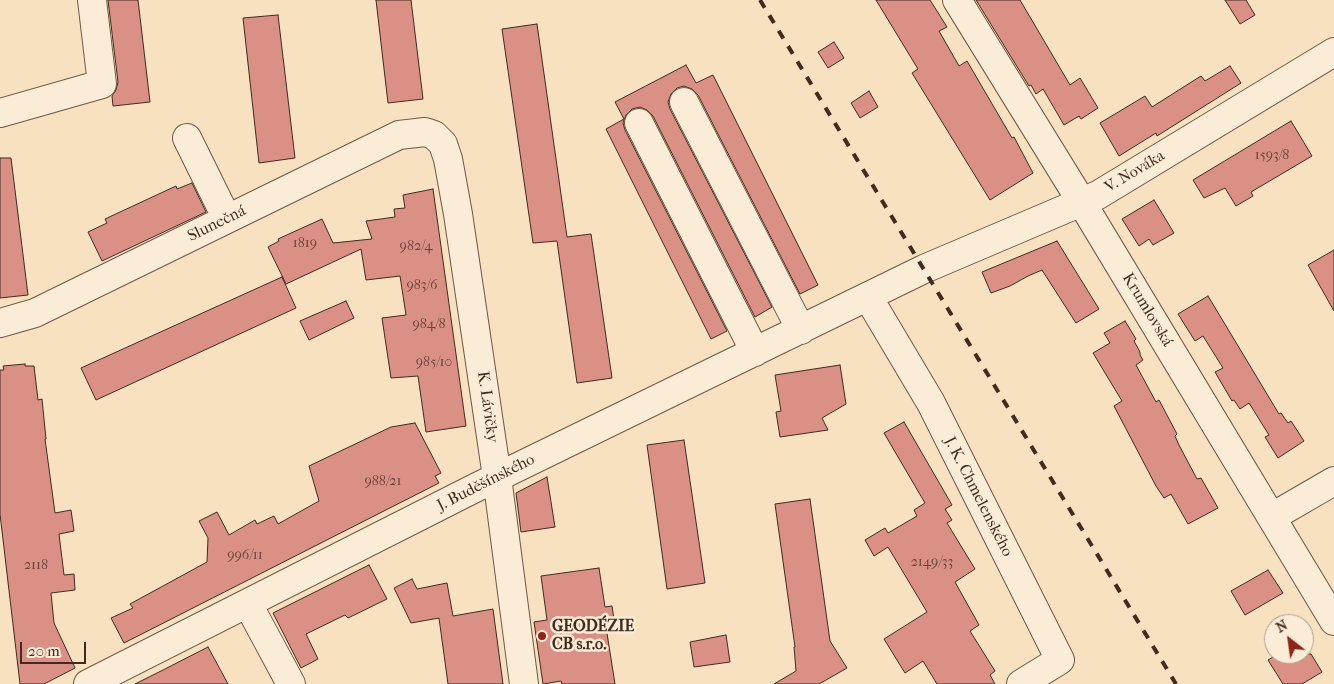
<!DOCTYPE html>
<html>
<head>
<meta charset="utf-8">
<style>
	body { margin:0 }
	#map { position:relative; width:1334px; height:684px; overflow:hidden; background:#f7e1c0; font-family:"IM FELL French Canon",serif }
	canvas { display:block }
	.north { position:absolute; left:1264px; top:614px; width:50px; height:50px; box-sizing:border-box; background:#faecd6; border:1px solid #b09e8d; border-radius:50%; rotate:330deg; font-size:14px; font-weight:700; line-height:20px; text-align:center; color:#422a1f }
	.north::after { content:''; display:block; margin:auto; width:18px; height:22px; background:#8f2418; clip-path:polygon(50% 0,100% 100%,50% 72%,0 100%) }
	.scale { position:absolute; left:20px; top:642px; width:66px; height:22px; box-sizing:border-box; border:2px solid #422a1f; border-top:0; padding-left:6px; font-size:15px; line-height:18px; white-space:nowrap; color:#422a1f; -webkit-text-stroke:4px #faecd6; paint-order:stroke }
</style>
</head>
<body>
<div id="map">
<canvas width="1334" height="684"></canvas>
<div class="north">N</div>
<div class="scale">20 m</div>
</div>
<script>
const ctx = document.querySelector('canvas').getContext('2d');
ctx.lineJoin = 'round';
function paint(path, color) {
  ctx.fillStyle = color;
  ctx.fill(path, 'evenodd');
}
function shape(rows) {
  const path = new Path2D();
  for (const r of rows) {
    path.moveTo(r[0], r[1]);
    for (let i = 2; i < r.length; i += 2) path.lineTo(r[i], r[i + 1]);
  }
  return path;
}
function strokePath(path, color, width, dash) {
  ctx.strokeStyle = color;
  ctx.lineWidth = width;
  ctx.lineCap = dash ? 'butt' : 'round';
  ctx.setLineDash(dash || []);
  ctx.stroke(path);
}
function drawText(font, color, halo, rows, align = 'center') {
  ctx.font = font + ' "IM FELL French Canon",serif';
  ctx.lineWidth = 5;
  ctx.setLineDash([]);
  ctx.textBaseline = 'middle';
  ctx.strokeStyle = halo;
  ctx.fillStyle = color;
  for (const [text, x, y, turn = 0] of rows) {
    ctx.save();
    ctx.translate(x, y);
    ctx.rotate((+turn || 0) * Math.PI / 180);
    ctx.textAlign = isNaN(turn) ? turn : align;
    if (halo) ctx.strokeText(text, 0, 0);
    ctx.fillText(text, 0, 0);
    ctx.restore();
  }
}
const building = shape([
	[108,0,138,0,150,102,113,106,112,96,116,90,118,82,108,0],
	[376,0,411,0,423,99,388,103,376,0],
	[876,0,930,0,947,27,939,31,959,66,967,61,1012,138,1014,137,1033,173,990,200,912,73,918,69,876,0],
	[976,0,1020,0,1070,85,1080,78,1098,108,1081,119,1079,116,1064,125,1043,89,1036,94,1031,85,1029,86,976,0],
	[1225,0,1246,0,1255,15,1240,24,1225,0],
	[278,15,295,158,259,163,243,18,278,15],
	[537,24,567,237,591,234,612,378,577,383,557,241,533,243,502,29,537,24],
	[834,42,844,58,828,68,818,52,834,42],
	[686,65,696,83,713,75,818,285,800,294,698,95,692,89,684,86,677,88,671,94,668,102,670,109,772,307,755,317,653,116,647,110,640,107,632,109,626,115,623,123,625,130,727,331,711,339,606,129,624,119,615,102,686,65],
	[1230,66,1241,83,1157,136,1156,133,1119,156,1100,123,1145,96,1152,107,1201,76,1205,81,1230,66],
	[869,91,878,107,860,118,851,103,869,91],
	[1291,121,1312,156,1251,192,1253,196,1236,206,1225,188,1204,198,1193,180,1291,121],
	[0,158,11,158,28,295,0,298,0,158],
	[192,183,206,212,102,261,88,232,107,223,105,219,176,186,177,189,192,183],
	[433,189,466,426,426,432,418,376,391,378,382,318,406,315,400,276,366,280,361,249,286,284,268,247,279,241,278,239,322,219,333,243,372,239,366,221,395,217,394,209,405,208,403,195,433,189],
	[1154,200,1174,233,1153,245,1149,239,1139,246,1122,219,1154,200],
	[1057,241,1099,309,1076,323,1042,270,1028,276,1010,286,991,293,982,272,1057,241],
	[1334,250,1334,311,1308,265,1334,250],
	[282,277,296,308,96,400,81,368,282,277],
	[1208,296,1279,414,1281,413,1288,423,1291,421,1304,441,1278,458,1265,437,1269,435,1249,403,1240,409,1234,400,1232,401,1215,372,1223,368,1203,336,1195,341,1178,314,1208,296],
	[346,301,354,318,309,340,300,321,346,301],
	[1125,321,1136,339,1134,341,1140,352,1140,355,1143,360,1136,365,1156,402,1159,400,1177,434,1175,436,1179,445,1197,479,1201,478,1218,508,1188,524,1171,494,1164,498,1156,486,1114,406,1122,401,1093,353,1110,343,1104,333,1125,321],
	[25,364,25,366,34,366,38,400,42,399,46,439,45,439,55,513,71,510,74,531,59,534,64,575,74,574,75,590,51,593,54,623,75,668,44,684,20,684,0,514,0,370,4,370,3,366,25,364],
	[840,365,846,404,822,418,828,430,780,437,776,412,781,411,775,375,840,365],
	[904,422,952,505,945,509,952,520,947,523,975,569,955,582,979,625,970,631,995,671,990,675,995,684,937,684,923,661,905,673,884,639,927,612,888,547,874,556,865,540,885,528,888,533,917,516,914,510,925,503,884,433,904,422],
	[415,423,441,473,435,476,439,483,124,643,111,618,133,608,130,604,207,562,208,538,199,521,217,512,229,535,255,520,257,524,274,516,278,524,319,501,309,466,391,427,415,423],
	[684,440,705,583,667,589,647,445,684,440],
	[547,477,555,527,521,532,516,493,547,477],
	[810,499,830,641,847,668,819,684,774,684,796,671,794,647,795,647,775,504,810,499],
	[369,565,387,599,348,618,345,615,306,634,318,659,301,668,273,613,369,565],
	[599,568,605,607,612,606,615,626,606,627,615,684,562,684,561,681,543,684,534,622,547,620,541,576,599,568],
	[1268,570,1283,593,1245,615,1231,591,1268,570],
	[412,579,417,589,447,583,453,616,493,609,503,684,448,684,439,618,411,623,394,588,412,579],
	[726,635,730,662,694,667,690,642,726,635],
	[208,647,228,684,135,684,165,669,208,647],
	[1278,654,1311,654,1322,672,1302,684,1283,684,1268,660,1278,654]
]);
paint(building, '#db9086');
strokePath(building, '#422a1f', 1);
const minor = shape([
	[957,0,1073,188,1334,621],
	[684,102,801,330],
	[0,113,102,84,92,0],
	[639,123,755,352],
	[187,138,227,219],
	[868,297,931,403,1060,660,1021,684],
	[0,323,35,313,399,135,425,132,434,135,443,144,448,159,458,214,497,477,524,684],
	[1272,517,1334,481],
	[248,604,291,684],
	[88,684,477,487,924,269,1098,195,1334,52]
]);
strokePath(minor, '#6f5847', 30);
strokePath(minor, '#faecd6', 28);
strokePath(shape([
	[760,0,1176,684]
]), '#422a1f', 4, [9, 9]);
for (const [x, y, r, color] of [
	[542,636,5,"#8f2418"]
]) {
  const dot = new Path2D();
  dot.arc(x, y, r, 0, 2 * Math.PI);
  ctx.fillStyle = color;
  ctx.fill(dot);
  strokePath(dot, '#faecd6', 2);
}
drawText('14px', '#684439', null, [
	["1593/8",1272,156],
	["1819",305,244],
	["982/4",416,247],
	["983/6",422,286],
	["984/8",429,325],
	["985/10",434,363],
	["988/21",383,482],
	["996/11",245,556],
	["2149/33",932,563],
	["2118",36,566]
]);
drawText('16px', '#422a1f', '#faecd6', [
	["V. Nováka",1135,172,-31],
	["Slunečná",217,224,-26],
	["Krumlovská",1147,310,59],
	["K. Lávičky",487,407,82],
	["J. Buděšínského",486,483,-27],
	["J. K. Chmelenského",978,497,63]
]);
drawText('bold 16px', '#422a1f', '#faecd6', [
	["GEODÉZIE",552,627],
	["CB s.r.o.",552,645]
], 'left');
</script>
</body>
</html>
